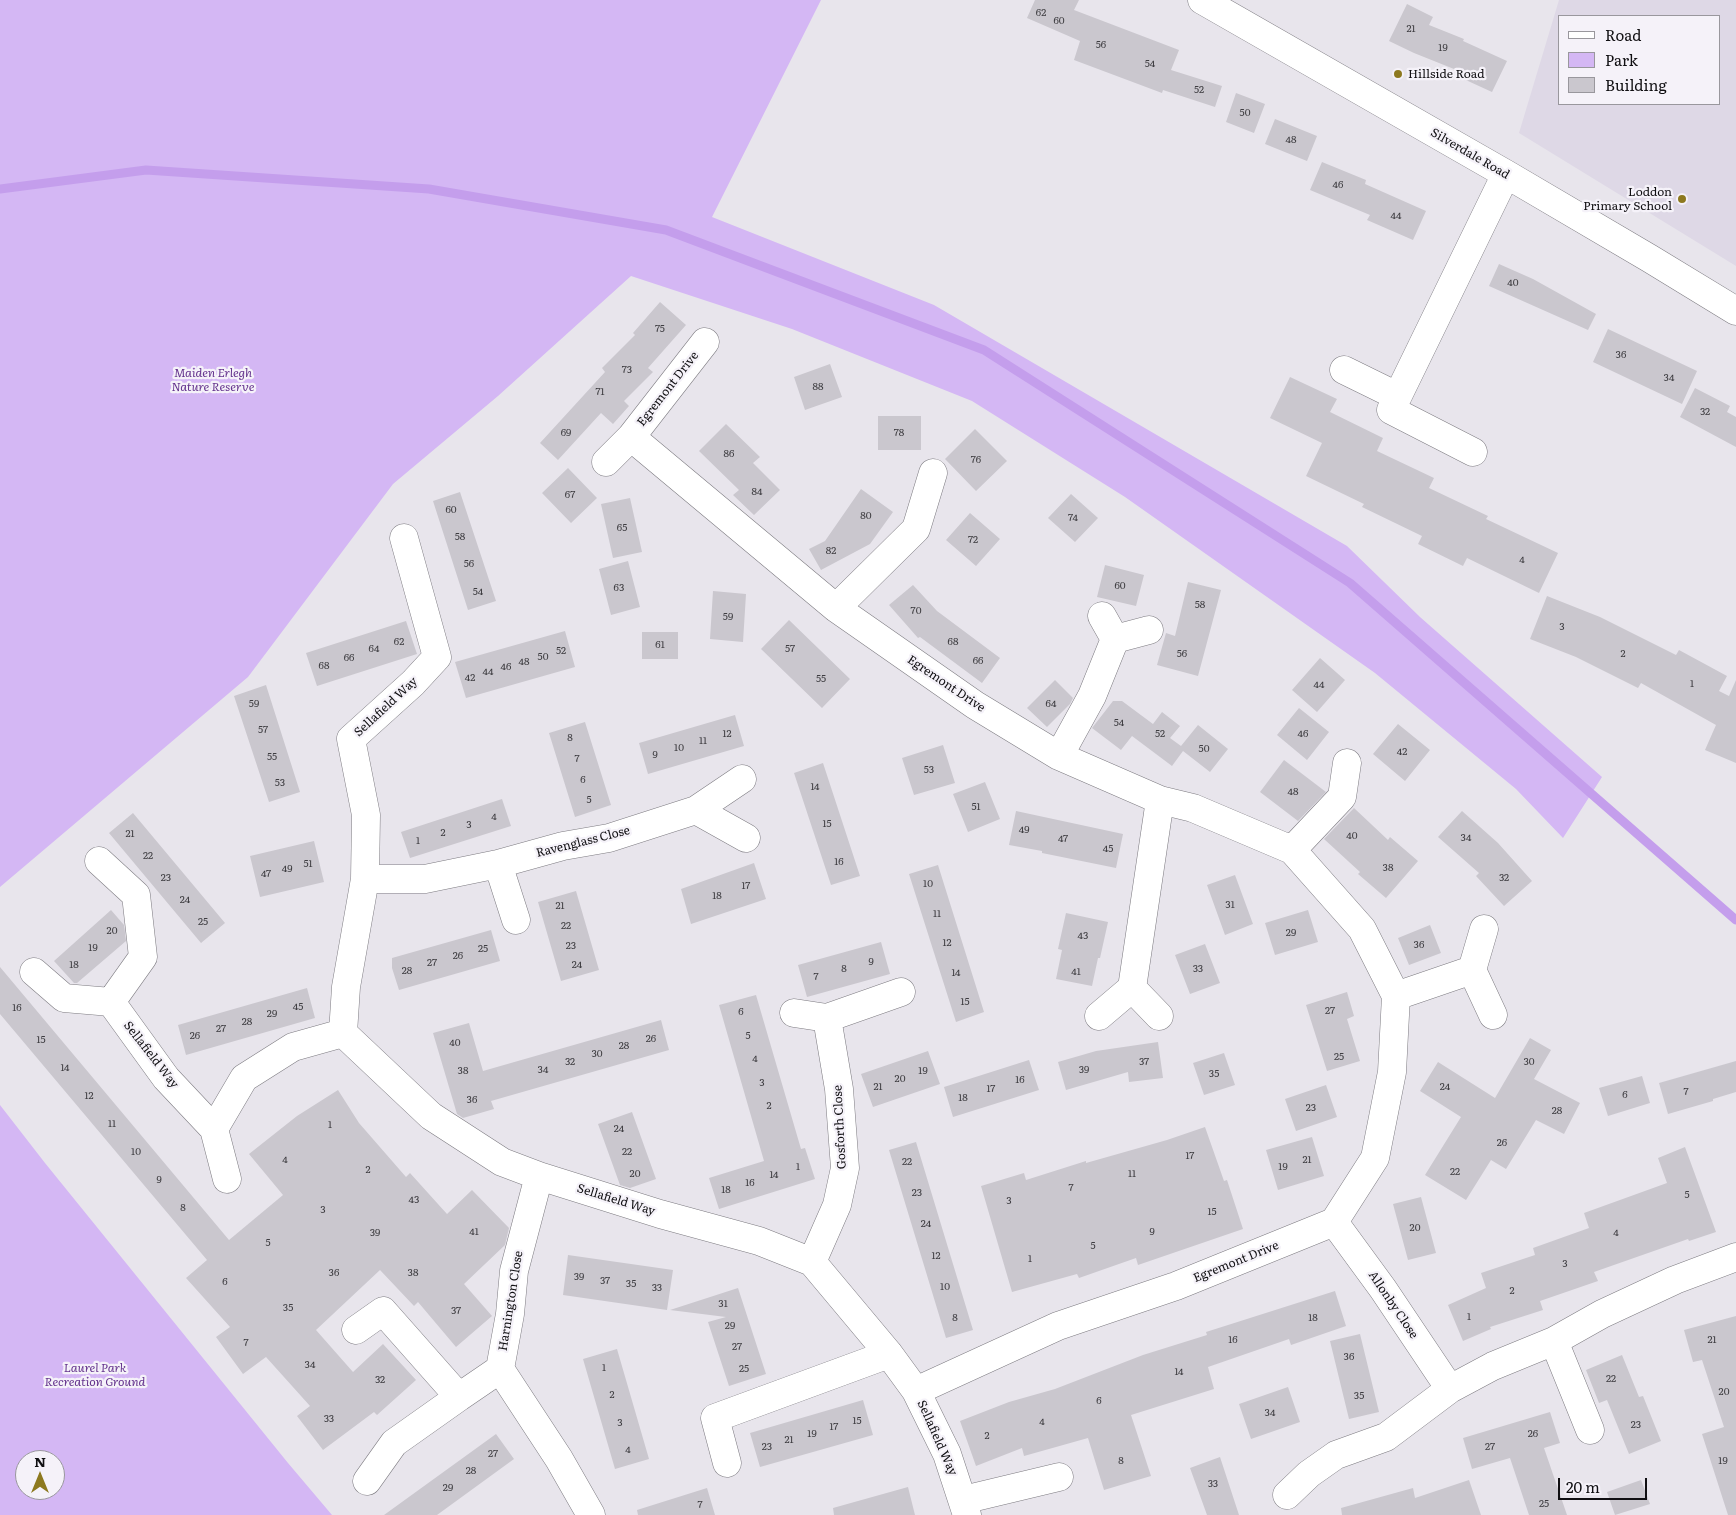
<!DOCTYPE html>
<html>
<head>
<meta charset="utf-8">
<style>
	body { margin:0 }
	#map { position:relative; width:1736px; height:1515px; overflow:hidden; background:#e8e5ec; font-family:Literata,serif }
	canvas { display:block }
	.legend { position:absolute; left:1558px; top:15px; width:162px; height:90px; box-sizing:border-box; background:#f5f2f9; border:1px solid #99979d; margin:0; padding:6px 9px; list-style:none; font-size:15px; color:#100f12 }
	.legend li { display:flex; align-items:center; gap:10px; height:25px }
	.legend b { width:25px; border:1px solid #99979d }
	.north { position:absolute; left:15px; top:1450px; width:50px; height:50px; box-sizing:border-box; background:#f5f2f9; border:1px solid #99979d; border-radius:50%; rotate:0deg; font-size:14px; font-weight:700; line-height:20px; text-align:center; color:#100f12 }
	.north::after { content:''; display:block; margin:auto; width:18px; height:22px; background:#8d791f; clip-path:polygon(50% 0,100% 100%,50% 72%,0 100%) }
	.scale { position:absolute; left:1558px; top:1478px; width:89px; height:22px; box-sizing:border-box; border:2px solid #100f12; border-top:0; padding-left:6px; font-size:15px; line-height:18px; white-space:nowrap; color:#100f12; -webkit-text-stroke:4px #f5f2f9; paint-order:stroke }
</style>
</head>
<body>
<div id="map">
<canvas width="1736" height="1515"></canvas>
<ul class="legend">
<li><b style="height:6px;background:#fff"></b>Road</li>
<li><b style="height:14px;background:#d4b7f4"></b>Park</li>
<li><b style="height:14px;background:#cac7ce"></b>Building</li>
</ul>
<div class="north">N</div>
<div class="scale">20 m</div>
</div>
<script>
const ctx = document.querySelector('canvas').getContext('2d');
ctx.lineJoin = 'round';
function paint(path, color) {
  ctx.fillStyle = color;
  ctx.fill(path, 'evenodd');
}
function shape(rows) {
  const path = new Path2D();
  for (const r of rows) {
    path.moveTo(r[0], r[1]);
    for (let i = 2; i < r.length; i += 2) path.lineTo(r[i], r[i + 1]);
  }
  return path;
}
function strokePath(path, color, width, dash) {
  ctx.strokeStyle = color;
  ctx.lineWidth = width;
  ctx.lineCap = dash ? 'butt' : 'round';
  ctx.setLineDash(dash || []);
  ctx.stroke(path);
}
function drawText(font, color, halo, rows, align = 'center') {
  ctx.font = font + ' Literata,serif';
  ctx.lineWidth = 4.5;
  ctx.setLineDash([]);
  ctx.textBaseline = 'middle';
  ctx.strokeStyle = halo;
  ctx.fillStyle = color;
  for (const [text, x, y, turn = 0] of rows) {
    ctx.save();
    ctx.translate(x, y);
    ctx.rotate((+turn || 0) * Math.PI / 180);
    ctx.textAlign = isNaN(turn) ? turn : align;
    if (halo) ctx.strokeText(text, 0, 0);
    ctx.fillText(text, 0, 0);
    ctx.restore();
  }
}
paint(shape([
	[1559,0,1736,0,1736,266,1519,133],
	[1560,16,1720,16,1720,104,1560,104]
]), '#ded8e6');
paint(shape([
	[0,0,821,0,712,217,934,305,1347,546,1420,617,1602,777,1563,838,1516,789,1375,673,1125,497,972,401,792,329,631,276,498,396,393,484,248,677,0,887],
	[0,1105,45,1163,288,1463,332,1515,0,1515],
	[25,1460,55,1460,55,1490,25,1490]
]), '#d4b7f4');
strokePath(shape([
	[0,189,146,170,429,189,666,230,984,350,1350,583,1736,920]
]), '#c49eec', 9);
paint(shape([
	[1035,0,1079,0,1074,10,1179,50,1171,70,1222,86,1215,107,1163,90,1162,93,1074,60,1080,41,1027,18],
	[1407,4,1433,17,1429,25,1464,39,1463,41,1507,61,1492,92,1457,76,1459,71,1414,53,1389,41],
	[1236,93,1265,104,1254,133,1226,122],
	[1275,119,1317,136,1307,161,1265,144],
	[1322,162,1366,180,1365,184,1426,211,1413,240,1367,220,1370,215,1310,190],
	[1499,264,1533,279,1596,314,1588,330,1489,286],
	[660,302,686,325,648,368,653,372,624,401,629,406,613,424,601,413,558,460,540,443,605,372,602,368,635,335,633,333],
	[1608,329,1697,371,1682,404,1593,362],
	[830,364,842,397,805,410,794,377],
	[1290,377,1337,399,1330,412,1383,438,1377,451,1434,478,1429,488,1488,516,1486,519,1558,553,1539,593,1467,558,1463,566,1418,544,1422,536,1362,507,1364,504,1306,476,1322,443,1270,418],
	[1695,388,1730,406,1727,412,1736,417,1736,447,1680,417],
	[878,416,921,416,921,450,878,450],
	[726,424,760,457,753,463,780,490,754,515,733,495,739,490,699,451],
	[975,429,1007,461,976,491,945,459],
	[568,468,597,498,571,523,542,493],
	[861,489,893,512,870,544,821,570,809,549,825,541],
	[460,492,496,601,468,610,433,501],
	[1071,494,1098,518,1075,542,1048,518],
	[630,498,642,552,613,558,601,504],
	[970,513,1000,539,976,566,946,540],
	[628,561,640,607,611,615,599,569],
	[1105,565,1144,575,1136,606,1097,597],
	[1188,582,1221,590,1198,676,1157,665,1166,633,1175,636],
	[913,585,937,611,1000,658,982,683,920,637,918,638,889,605],
	[713,591,746,594,743,642,710,639],
	[1547,596,1600,617,1676,655,1679,650,1727,676,1719,691,1729,696,1736,680,1736,763,1705,750,1716,725,1641,683,1638,688,1576,657,1530,639],
	[789,620,850,679,822,708,761,649],
	[406,621,417,654,317,686,306,653],
	[565,631,575,667,466,698,455,662],
	[642,632,678,632,678,659,642,659],
	[1320,658,1345,680,1317,712,1292,690],
	[1055,680,1073,698,1070,704,1047,727,1027,708],
	[266,685,300,792,269,802,234,696],
	[1113,701,1122,701,1153,724,1162,712,1180,726,1170,738,1181,746,1198,725,1228,749,1210,772,1183,751,1172,766,1132,736,1121,750,1092,728],
	[1299,708,1329,732,1307,760,1277,735],
	[735,715,744,746,648,774,639,743],
	[585,722,611,805,575,817,549,733],
	[1398,724,1430,750,1405,781,1373,754],
	[943,745,955,783,914,795,902,758],
	[1284,760,1326,792,1298,821,1260,792],
	[823,763,860,876,831,885,794,773],
	[985,782,1000,819,968,832,953,794],
	[502,799,511,826,410,858,401,832],
	[1354,808,1388,840,1390,837,1418,861,1386,898,1358,874,1360,872,1324,839],
	[1016,811,1123,834,1116,868,1042,853,1042,851,1009,845],
	[1462,811,1498,843,1532,881,1504,906,1476,876,1479,873,1438,837],
	[133,813,225,923,201,943,109,833],
	[314,841,324,882,260,897,250,856],
	[754,863,766,899,691,924,681,889],
	[938,865,984,1012,956,1022,909,874],
	[1235,875,1253,924,1225,935,1207,885],
	[576,891,599,970,561,981,538,902],
	[111,910,124,925,126,941,77,983,74,983,54,961],
	[1308,910,1318,942,1275,955,1265,923],
	[1066,913,1108,922,1100,958,1098,958,1092,986,1056,979,1062,950,1058,949],
	[1430,925,1441,953,1409,965,1398,938],
	[491,930,500,961,399,990,392,968,392,958],
	[881,942,890,974,807,997,798,965],
	[1205,944,1220,983,1190,994,1175,955],
	[0,967,229,1240,283,1195,249,1154,297,1116,338,1090,359,1123,406,1177,410,1173,447,1214,472,1190,509,1228,505,1245,464,1284,492,1316,456,1347,418,1302,414,1306,380,1270,316,1330,353,1372,383,1344,416,1380,377,1415,374,1412,323,1450,297,1416,310,1406,266,1357,243,1374,216,1337,230,1327,186,1278,207,1260,0,1014],
	[307,988,315,1018,186,1055,178,1025],
	[1347,992,1354,1016,1347,1019,1360,1061,1327,1071,1306,1005],
	[756,995,801,1149,805,1148,815,1179,719,1209,709,1178,764,1161,719,1005],
	[661,1020,669,1050,491,1101,494,1109,463,1118,457,1114,433,1033,469,1023,483,1071],
	[1530,1038,1551,1050,1534,1079,1580,1103,1564,1134,1536,1120,1506,1169,1491,1160,1466,1200,1425,1175,1461,1117,1420,1091,1438,1062,1495,1098],
	[1158,1042,1163,1078,1129,1082,1128,1072,1066,1090,1058,1062,1096,1051],
	[928,1051,940,1084,873,1107,861,1074],
	[1224,1053,1235,1085,1204,1095,1193,1063],
	[1029,1060,1039,1090,953,1117,944,1087],
	[1736,1061,1736,1092,1713,1099,1713,1101,1668,1114,1659,1083],
	[1642,1076,1650,1103,1608,1116,1599,1088],
	[1326,1085,1337,1117,1296,1131,1285,1099],
	[632,1112,656,1179,630,1188,620,1185,598,1124],
	[1205,1127,1224,1181,1227,1180,1243,1229,1138,1265,1136,1258,1079,1278,1077,1274,1012,1292,981,1186,1024,1173,1026,1180,1086,1161,1086,1163,1167,1140],
	[1312,1137,1324,1176,1278,1190,1266,1150],
	[916,1142,973,1330,946,1338,889,1150],
	[1685,1147,1716,1232,1689,1241,1688,1239,1594,1272,1598,1281,1540,1301,1543,1310,1490,1327,1491,1329,1463,1341,1448,1305,1486,1288,1481,1273,1535,1255,1533,1248,1589,1228,1584,1213,1667,1183,1658,1158],
	[1421,1197,1436,1253,1408,1260,1393,1204],
	[568,1255,673,1270,667,1310,563,1295],
	[738,1288,766,1374,729,1386,708,1322,726,1317,670,1310],
	[1335,1291,1346,1326,1291,1345,1289,1339,1208,1367,1214,1389,1131,1415,1151,1476,1104,1490,1088,1438,1024,1456,1022,1448,976,1466,960,1421,1009,1402,1055,1389,1143,1355,1207,1335,1206,1332],
	[1736,1316,1736,1515,1728,1515,1702,1434,1724,1427,1702,1360,1693,1362,1684,1330],
	[1360,1334,1379,1412,1349,1419,1330,1341],
	[617,1349,649,1459,615,1469,583,1359],
	[1622,1355,1639,1397,1643,1396,1661,1441,1629,1454,1607,1400,1599,1403,1586,1370],
	[1288,1387,1300,1422,1251,1439,1239,1404],
	[863,1400,873,1435,760,1467,750,1433],
	[1550,1412,1560,1443,1544,1448,1567,1515,1529,1515,1510,1458,1472,1469,1463,1438],
	[496,1434,514,1459,437,1515,384,1515],
	[1220,1457,1239,1515,1207,1515,1190,1468],
	[1469,1480,1481,1515,1342,1515,1341,1508,1413,1488,1415,1498],
	[1641,1480,1650,1504,1615,1515,1607,1492],
	[908,1487,915,1515,834,1515,833,1508],
	[707,1488,715,1515,638,1515,637,1510]
]), '#cac7ce');
const minor = shape([
	[1202,0,1506,174,1649,258,1736,311],
	[1344,370,1397,396],
	[631,437,836,608,975,705,1059,756,1160,800,1193,808,1292,850,1362,929,1396,996,1392,1072,1375,1158,1334,1222,1176,1286,1058,1326,916,1391],
	[1473,452,1391,410,1506,174],
	[606,462,631,437,705,342],
	[404,538,437,657,413,683,351,739,366,815,365,879,346,987,343,1033,431,1116,502,1162,539,1176,660,1214,759,1241,812,1262,889,1354,916,1391,947,1454,967,1515],
	[836,608,916,529,933,473],
	[1102,616,1115,639],
	[1059,756,1092,696,1115,639,1149,630],
	[696,810,742,779],
	[1292,850,1342,797,1347,763],
	[99,861,136,895,143,957,111,1002,166,1078,214,1129,244,1078,293,1047,343,1033],
	[498,864,516,920],
	[365,879,425,879,498,864,563,846,609,838,696,810,746,838],
	[1472,970,1493,1015],
	[34,972,64,998,111,1002],
	[1132,988,1159,1016],
	[1396,996,1472,970,1484,929],
	[794,1013,827,1018],
	[1099,1016,1132,988,1160,800],
	[214,1129,227,1179],
	[539,1176,514,1271,510,1314,500,1369,559,1459,591,1515],
	[1334,1222,1383,1289,1450,1389,1493,1366,1554,1341,1602,1314,1675,1280,1736,1257],
	[812,1262,837,1205,845,1168,839,1089,827,1018,901,992],
	[356,1330,383,1311,459,1397,500,1369],
	[1554,1341,1590,1430],
	[727,1463,715,1418,889,1354],
	[367,1481,394,1443,459,1397],
	[1287,1495,1309,1474,1336,1455,1386,1437,1450,1389],
	[963,1500,1059,1477]
]);
strokePath(minor, '#7d7b81', 29);
strokePath(minor, '#fff', 28);
for (const [x, y, r, color] of [
	[1398,74,5,"#8d791f"],
	[1682,199,5,"#8d791f"]
]) {
  const dot = new Path2D();
  dot.arc(x, y, r, 0, 2 * Math.PI);
  ctx.fillStyle = color;
  ctx.fill(dot);
  strokePath(dot, '#f5f2f9', 2);
}
drawText('10px', '#3e3d41', null, [
	["62",1041,13],
	["60",1059,21],
	["21",1411,29],
	["56",1101,45],
	["19",1443,48],
	["54",1150,64],
	["52",1199,90],
	["50",1245,113],
	["48",1291,140],
	["46",1338,185],
	["44",1396,216],
	["40",1513,283],
	["75",660,329],
	["36",1621,355],
	["73",627,370],
	["34",1669,378],
	["88",818,387],
	["71",600,392],
	["32",1705,412],
	["69",566,433],
	["78",899,433],
	["86",729,454],
	["76",976,460],
	["84",757,492],
	["67",570,495],
	["60",451,510],
	["80",866,516],
	["74",1073,518],
	["65",622,528],
	["58",460,537],
	["72",973,540],
	["82",831,551],
	["4",1522,560],
	["56",469,564],
	["60",1120,586],
	["63",619,588],
	["54",478,592],
	["58",1200,605],
	["70",916,611],
	["59",728,617],
	["3",1562,627],
	["62",399,642],
	["68",953,642],
	["61",660,645],
	["64",374,649],
	["57",790,649],
	["52",561,651],
	["56",1182,654],
	["2",1623,654],
	["50",543,657],
	["66",349,658],
	["66",978,661],
	["48",524,662],
	["68",324,666],
	["46",506,667],
	["44",488,672],
	["42",470,678],
	["55",821,679],
	["1",1692,684],
	["44",1319,685],
	["59",254,704],
	["64",1051,704],
	["54",1119,723],
	["57",263,730],
	["12",727,734],
	["52",1160,734],
	["46",1303,734],
	["8",570,738],
	["11",703,741],
	["10",679,748],
	["50",1204,749],
	["42",1402,752],
	["9",655,755],
	["55",272,757],
	["7",577,759],
	["53",929,770],
	["6",583,780],
	["53",280,783],
	["14",815,787],
	["48",1293,792],
	["5",589,800],
	["51",976,807],
	["4",494,817],
	["15",827,824],
	["3",469,825],
	["49",1024,830],
	["2",443,833],
	["21",130,834],
	["40",1352,836],
	["34",1466,838],
	["47",1063,839],
	["1",418,841],
	["45",1108,849],
	["22",148,856],
	["16",839,862],
	["51",308,864],
	["38",1388,868],
	["49",287,869],
	["47",266,874],
	["23",166,878],
	["32",1504,878],
	["10",928,884],
	["17",746,886],
	["18",717,896],
	["24",185,900],
	["31",1230,905],
	["21",560,906],
	["11",937,914],
	["25",203,922],
	["22",566,926],
	["20",112,931],
	["29",1291,933],
	["43",1083,936],
	["12",947,943],
	["36",1419,945],
	["23",571,946],
	["19",93,948],
	["25",483,949],
	["26",458,956],
	["9",871,962],
	["27",432,963],
	["18",74,965],
	["24",577,965],
	["8",844,969],
	["33",1198,969],
	["28",407,971],
	["41",1076,972],
	["14",956,973],
	["7",816,977],
	["15",965,1002],
	["45",298,1007],
	["16",17,1008],
	["27",1330,1011],
	["6",741,1012],
	["29",272,1014],
	["28",247,1022],
	["27",221,1029],
	["26",195,1036],
	["5",748,1036],
	["26",651,1039],
	["15",41,1040],
	["40",455,1043],
	["28",624,1046],
	["30",597,1054],
	["25",1339,1057],
	["4",755,1059],
	["32",570,1062],
	["37",1144,1062],
	["30",1529,1062],
	["14",65,1068],
	["34",543,1070],
	["39",1084,1070],
	["38",463,1071],
	["19",923,1071],
	["35",1214,1074],
	["20",900,1079],
	["16",1020,1080],
	["3",762,1083],
	["21",878,1087],
	["24",1445,1087],
	["17",991,1089],
	["7",1686,1092],
	["6",1625,1095],
	["12",89,1096],
	["18",963,1098],
	["36",472,1100],
	["2",769,1106],
	["23",1311,1108],
	["28",1557,1111],
	["11",112,1124],
	["1",330,1125],
	["24",619,1129],
	["26",1502,1143],
	["10",136,1152],
	["22",627,1152],
	["17",1190,1156],
	["4",285,1160],
	["21",1307,1160],
	["22",907,1162],
	["1",798,1167],
	["19",1283,1167],
	["2",368,1170],
	["22",1455,1172],
	["20",635,1174],
	["11",1132,1174],
	["14",774,1175],
	["9",159,1180],
	["16",750,1183],
	["7",1071,1188],
	["18",726,1190],
	["23",917,1193],
	["5",1687,1195],
	["43",414,1200],
	["3",1009,1201],
	["8",183,1208],
	["3",323,1210],
	["15",1212,1212],
	["24",926,1224],
	["20",1415,1228],
	["41",474,1232],
	["9",1152,1232],
	["39",375,1233],
	["4",1616,1233],
	["5",268,1243],
	["5",1093,1246],
	["12",936,1256],
	["1",1030,1259],
	["3",1565,1264],
	["36",334,1273],
	["38",413,1273],
	["39",579,1277],
	["37",605,1281],
	["6",225,1282],
	["35",631,1284],
	["10",945,1287],
	["33",657,1288],
	["2",1512,1291],
	["31",723,1304],
	["35",288,1308],
	["37",456,1311],
	["1",1469,1317],
	["8",955,1318],
	["18",1313,1318],
	["29",730,1326],
	["16",1233,1340],
	["21",1712,1340],
	["7",246,1343],
	["27",737,1347],
	["36",1349,1357],
	["34",310,1365],
	["1",604,1368],
	["25",744,1369],
	["14",1179,1372],
	["22",1611,1379],
	["32",380,1380],
	["20",1724,1392],
	["2",612,1395],
	["35",1359,1396],
	["6",1099,1401],
	["34",1270,1413],
	["33",329,1419],
	["15",857,1421],
	["4",1042,1422],
	["3",620,1423],
	["23",1636,1425],
	["17",834,1427],
	["19",812,1434],
	["26",1533,1434],
	["2",987,1436],
	["21",789,1440],
	["23",767,1447],
	["27",1490,1447],
	["4",628,1450],
	["27",493,1454],
	["8",1121,1461],
	["19",1723,1461],
	["28",471,1471],
	["33",1213,1484],
	["29",448,1488],
	["25",1544,1504],
	["7",700,1505]
]);
drawText('12px', '#100f12', '#f5f2f9', [
	["Hillside Road",1408,74],
	["Loddon",1672,192,"right"],
	["Primary School",1672,206,"right"]
], 'left');
drawText('12px', '#100f12', '#f5f2f9', [
	["Silverdale Road",1470,154,30],
	["Egremont Drive",668,389,-52],
	["Egremont Drive",946,684,34],
	["Sellafield Way",386,707,-43],
	["Ravenglass Close",583,842,-14],
	["Sellafield Way",151,1055,52],
	["Gosforth Close",840,1127,-93],
	["Sellafield Way",616,1200,17],
	["Egremont Drive",1236,1262,-22],
	["Harnington Close",511,1301,-81],
	["Allonby Close",1393,1305,56],
	["Sellafield Way",937,1438,66]
]);
drawText('italic 12px', '#64338d', '#f5f2f9', [
	["Maiden Erlegh",213,373],
	["Nature Reserve",213,387],
	["Laurel Park",95,1368],
	["Recreation Ground",95,1382]
]);
</script>
</body>
</html>
